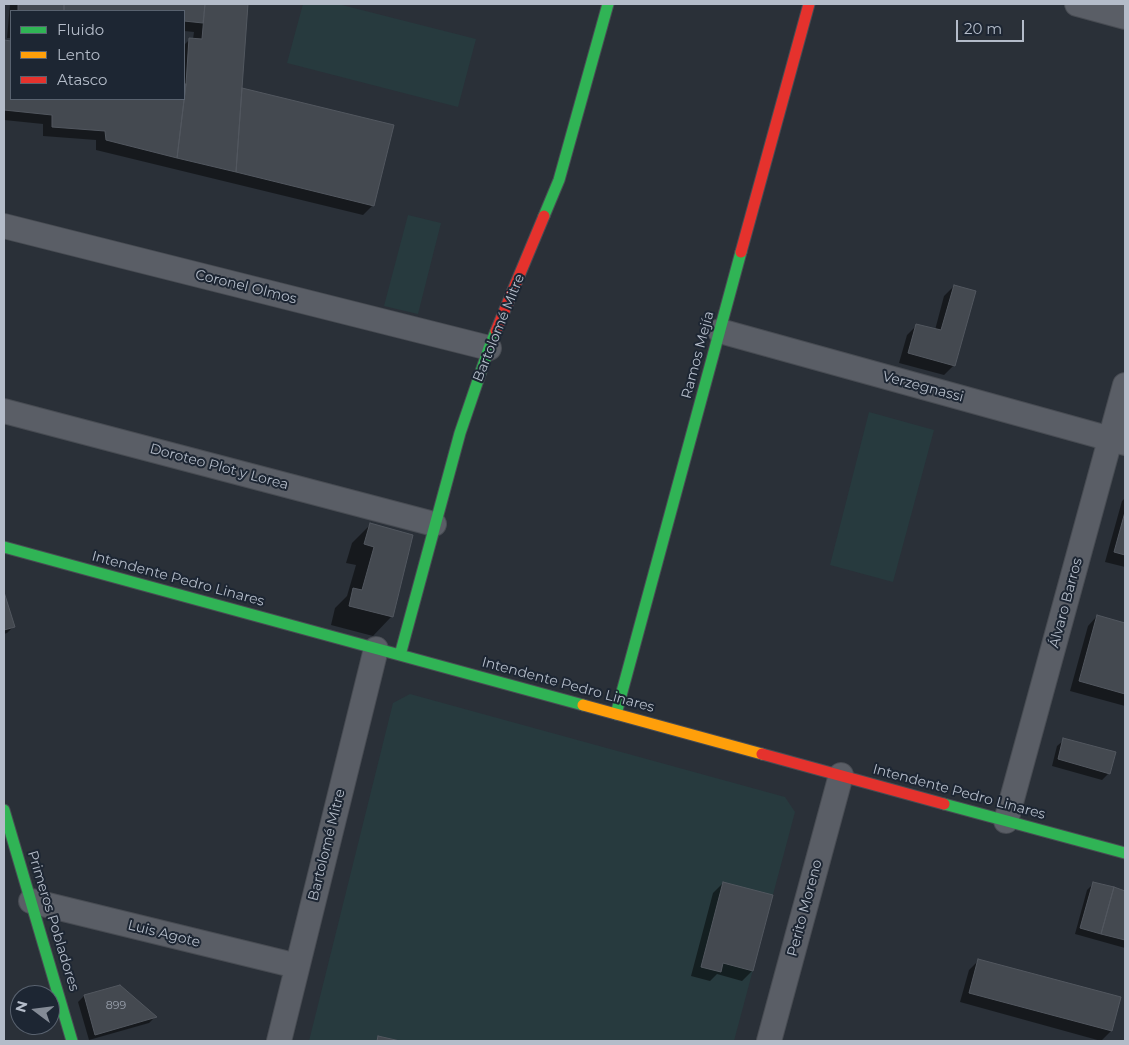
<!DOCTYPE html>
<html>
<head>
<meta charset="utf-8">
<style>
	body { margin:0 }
	#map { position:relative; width:1129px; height:1045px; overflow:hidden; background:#2a3038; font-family:Montserrat,sans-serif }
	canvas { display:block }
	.frame { position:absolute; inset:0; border:5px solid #b4bcc9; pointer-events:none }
	.legend { position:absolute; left:10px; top:10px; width:175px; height:90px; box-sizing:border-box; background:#1d2633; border:1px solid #59626f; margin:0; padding:6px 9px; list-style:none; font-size:15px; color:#b4bcc9 }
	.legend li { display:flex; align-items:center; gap:10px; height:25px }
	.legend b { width:25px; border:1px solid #59626f }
	.north { position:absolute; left:10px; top:985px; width:50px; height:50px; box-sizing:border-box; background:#1d2633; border:1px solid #59626f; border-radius:50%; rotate:285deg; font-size:14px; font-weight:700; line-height:20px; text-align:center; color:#b4bcc9 }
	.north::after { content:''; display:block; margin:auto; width:18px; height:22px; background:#848b96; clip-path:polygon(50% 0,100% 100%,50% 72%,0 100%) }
	.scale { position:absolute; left:956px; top:20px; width:68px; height:22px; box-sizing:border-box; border:2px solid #b4bcc9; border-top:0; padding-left:6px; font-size:15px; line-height:18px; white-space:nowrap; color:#b4bcc9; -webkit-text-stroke:4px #1d2633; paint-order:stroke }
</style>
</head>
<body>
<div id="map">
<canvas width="1129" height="1045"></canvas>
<div class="frame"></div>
<ul class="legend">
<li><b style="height:6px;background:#30b455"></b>Fluido</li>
<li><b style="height:6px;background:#ff9f0a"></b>Lento</li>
<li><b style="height:6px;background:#e5322d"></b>Atasco</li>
</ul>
<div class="north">N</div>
<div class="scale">20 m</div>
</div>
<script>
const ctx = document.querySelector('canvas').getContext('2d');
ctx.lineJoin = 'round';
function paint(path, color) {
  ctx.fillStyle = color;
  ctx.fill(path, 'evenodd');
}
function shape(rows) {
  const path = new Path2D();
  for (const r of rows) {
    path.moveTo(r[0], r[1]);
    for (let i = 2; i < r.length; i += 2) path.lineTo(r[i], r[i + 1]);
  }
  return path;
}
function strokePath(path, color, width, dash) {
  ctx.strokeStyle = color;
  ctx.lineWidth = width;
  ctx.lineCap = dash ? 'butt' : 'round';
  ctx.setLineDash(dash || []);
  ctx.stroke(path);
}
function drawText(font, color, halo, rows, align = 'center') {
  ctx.font = font + ' Montserrat,sans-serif';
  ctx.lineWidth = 4;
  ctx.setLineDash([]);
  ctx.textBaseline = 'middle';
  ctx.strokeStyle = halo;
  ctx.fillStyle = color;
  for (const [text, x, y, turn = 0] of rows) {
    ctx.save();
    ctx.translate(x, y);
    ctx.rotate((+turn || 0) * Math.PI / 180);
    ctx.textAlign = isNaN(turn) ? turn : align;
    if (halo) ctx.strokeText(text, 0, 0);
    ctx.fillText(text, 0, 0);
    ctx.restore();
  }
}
paint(shape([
	[303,4,338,4,476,39,458,107,287,63],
	[408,215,441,223,418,314,384,306],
	[869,412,934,430,893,582,830,565],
	[410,694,785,797,795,812,734,1041,309,1041,393,703]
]), '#273a3e');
paint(shape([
	[10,4,247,4,241,89,373,205,363,215,96,150,96,140,43,136,43,124,4,120,4,41,11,42,11,99,184,99,184,45,190,39,193,39,194,32,184,31,184,11,11,11,11,38,7,38],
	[954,286,954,365,944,375,899,363,907,335,917,325,935,330,944,296],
	[1125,498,1125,567,1105,562,1122,501],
	[370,525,412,536,391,617,373,636,331,625,335,608,347,596,356,565,346,563,352,543],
	[4,596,13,627,7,633,4,634],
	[1097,616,1125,624,1125,706,1070,691,1088,626],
	[1064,740,1109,773,1102,780,1052,766,1057,746],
	[723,883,771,896,752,971,742,981,717,974,710,981,691,976,713,893],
	[1094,883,1125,892,1125,948,1075,934,1087,890],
	[979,960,1111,1031,1101,1041,960,1002,969,970],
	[84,996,155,1017,149,1023,89,1040,78,1002]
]), '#0007');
const building = shape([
	[18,4,64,4,64,11,18,11,18,4],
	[64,4,205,4,203,23,184,21,184,11,64,11,64,4],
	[205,4,248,4,236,172,177,158,186,84,189,38,202,39,205,4],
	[4,40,11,41,11,99,184,99,184,84,186,84,177,158,106,140,105,131,52,127,52,115,4,110,4,40],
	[242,88,394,125,374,206,236,172,242,88],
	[954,285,976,291,955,366,908,353,916,324,941,330,954,285],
	[1125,512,1125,555,1114,552,1125,512],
	[370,523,413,535,393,617,349,606,353,588,362,590,374,547,364,544,370,523],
	[4,592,15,627,4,630,4,592],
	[1097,615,1125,623,1125,694,1079,681,1097,615],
	[1063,738,1116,752,1110,774,1058,759,1063,738],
	[723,882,773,895,753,971,723,963,721,972,701,967,723,882],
	[1093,882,1114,887,1101,934,1080,928,1093,882],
	[1114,887,1125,891,1125,940,1101,934,1114,887],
	[978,959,1121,997,1112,1031,969,993,978,959],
	[120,985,157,1017,95,1035,84,995,120,985],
	[378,1036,400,1041,377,1041,378,1036]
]);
paint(building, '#444950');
strokePath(building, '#52575f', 1);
const street = shape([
	[1077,4,1125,17],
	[4,226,489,348],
	[720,331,1125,443],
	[4,411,434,524],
	[1006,821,1125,385],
	[31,901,297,966],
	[279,1041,376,649],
	[769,1041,841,775]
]);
const fast = shape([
	[544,216,559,180,608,4],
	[4,547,583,705],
	[400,655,460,433,489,348,496,331],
	[616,714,741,252],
	[944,804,1125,853],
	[4,810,72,1041]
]);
const slow = shape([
	[583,705,762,754]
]);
const jam = shape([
	[741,252,809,4],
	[496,331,544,216],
	[762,754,944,804]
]);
strokePath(street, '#484c53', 26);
strokePath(fast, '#484c53', 13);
strokePath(slow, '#484c53', 13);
strokePath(jam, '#484c53', 13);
strokePath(street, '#5a5e66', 24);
strokePath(fast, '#30b455', 11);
strokePath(slow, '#ff9f0a', 11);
strokePath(jam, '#e5322d', 11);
drawText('11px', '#989fab', null, [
	["899",116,1006]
]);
drawText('14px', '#b4bcc9', '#1d2633', [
	["Coronel Olmos",246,287,14],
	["Bartolomé Mitre",499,328,-68],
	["Ramos Mejía",698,355,-75],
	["Verzegnassi",923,387,15],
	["Doroteo Plot y Lorea",219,467,15],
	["Intendente Pedro Linares",178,579,15],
	["Álvaro Barros",1066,603,-75],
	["Intendente Pedro Linares",568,685,15],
	["Intendente Pedro Linares",959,792,15],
	["Bartolomé Mitre",327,845,-76],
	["Perito Moreno",805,908,-75],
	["Primeros Pobladores",53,921,73],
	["Luis Agote",164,934,14]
]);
</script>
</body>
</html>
